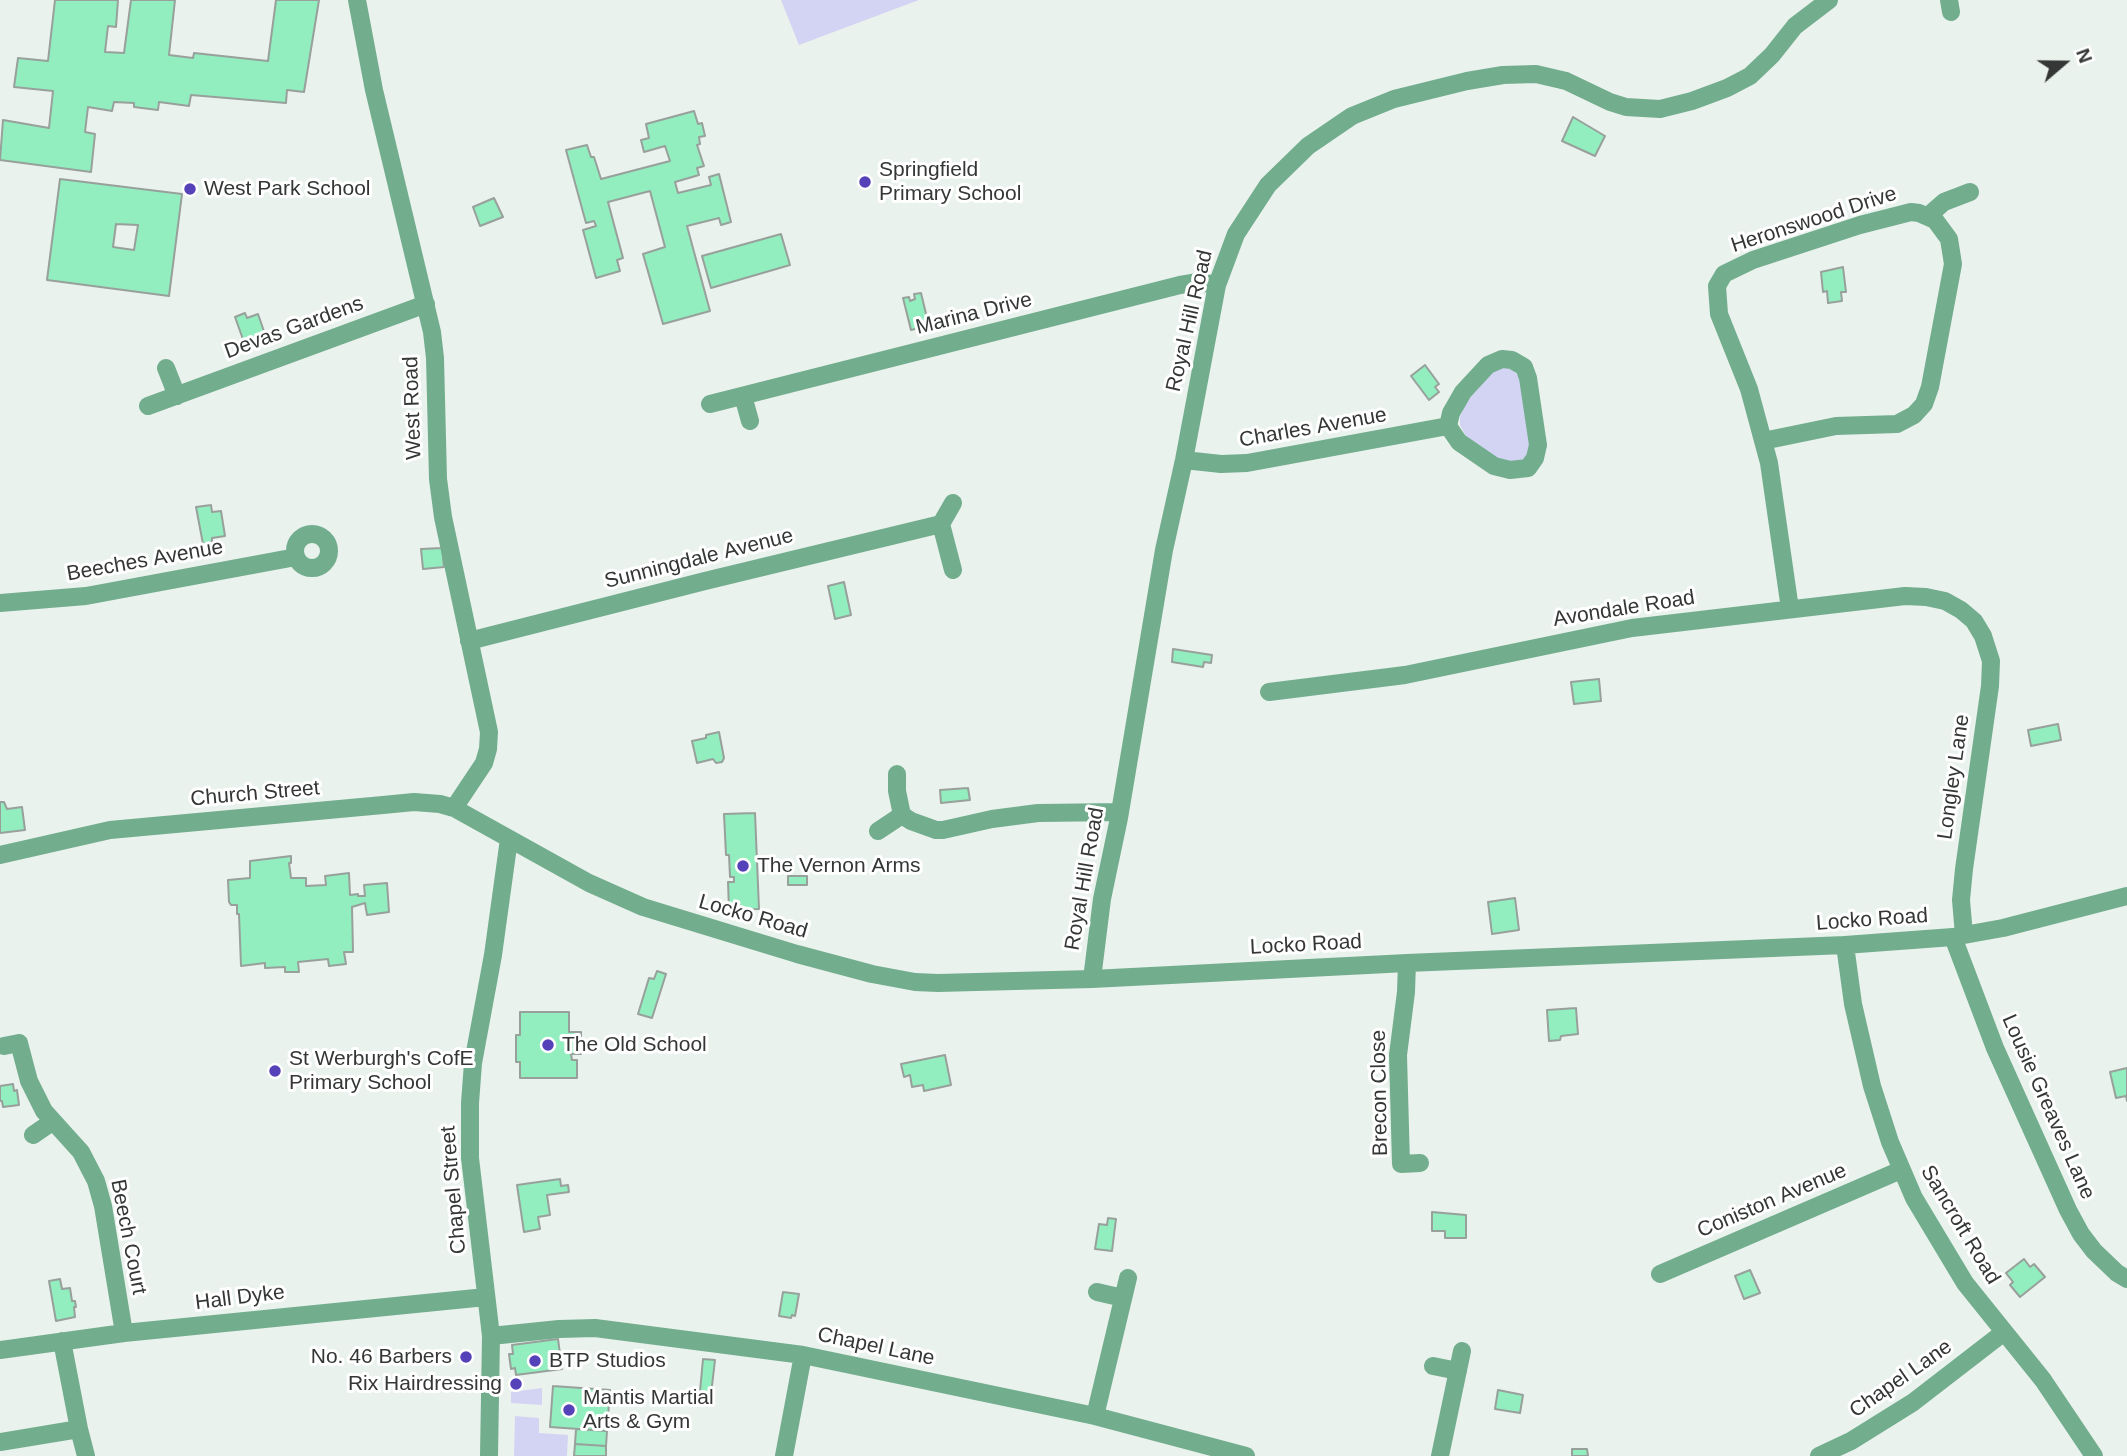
<!DOCTYPE html>
<html>
<head>
<meta charset="utf-8">
<style>
	body { margin:0 }
	#map { position:relative; width:2127px; height:1456px; overflow:hidden; background:#eaf2ed; font-family:Helvetica,sans-serif }
	canvas { display:block }
	.north { position:absolute; left:2029px; top:28px; width:70px; height:70px; -webkit-text-stroke:5px #fff; paint-order:stroke; rotate:70deg; font-size:19px; font-weight:700; line-height:28px; text-align:center; color:#343735 }
	.north::after { content:''; display:block; margin:auto; width:24px; height:32px; background:#343735; clip-path:polygon(50% 0,100% 100%,50% 72%,0 100%) }
</style>
</head>
<body>
<div id="map">
<canvas width="2127" height="1456"></canvas>
<div class="north">N</div>
</div>
<script>
const ctx = document.querySelector('canvas').getContext('2d');
ctx.lineJoin = 'round';
function paint(path, color) {
  ctx.fillStyle = color;
  ctx.fill(path, 'evenodd');
}
function shape(rows) {
  const path = new Path2D();
  for (const r of rows) {
    if (r.length === 3) {
      path.moveTo(r[0] + r[2], r[1]);
      path.arc(r[0], r[1], r[2], 0, 2 * Math.PI);
      continue;
    }
    path.moveTo(r[0], r[1]);
    for (let i = 2; i < r.length; i += 2) path.lineTo(r[i], r[i + 1]);
  }
  return path;
}
function strokePath(path, color, width, dash) {
  ctx.strokeStyle = color;
  ctx.lineWidth = width;
  ctx.lineCap = dash ? 'butt' : 'round';
  ctx.setLineDash(dash || []);
  ctx.stroke(path);
}
function drawText(font, color, halo, rows, align = 'center') {
  ctx.font = font + ' Helvetica,sans-serif';
  ctx.lineWidth = 6;
  ctx.setLineDash([]);
  ctx.textBaseline = 'middle';
  ctx.strokeStyle = halo;
  ctx.fillStyle = color;
  for (const [text, x, y, turn = 0] of rows) {
    ctx.save();
    ctx.translate(x, y);
    ctx.rotate((+turn || 0) * Math.PI / 180);
    ctx.textAlign = isNaN(turn) ? turn : align;
    if (halo) ctx.strokeText(text, 0, 0);
    ctx.fillText(text, 0, 0);
    ctx.restore();
  }
}
paint(shape([
	[781,0,919,0,799,45],
	[1507,367,1515,372,1521,380,1531,435,1530,455,1518,463,1496,458,1466,436,1460,425,1460,417,1469,396,1496,368],
	[542,1388,542,1405,511,1403,511,1392],
	[515,1416,539,1418,539,1433,568,1435,567,1456,514,1456]
]), '#d3d4f3');
const building = shape([
	[55,0,118,0,116,27,108,26,105,52,124,53,131,0,175,0,169,55,193,58,194,53,268,61,276,0,319,0,304,92,287,90,286,103,191,95,189,106,159,102,158,110,134,107,134,103,114,102,112,111,88,107,85,132,95,134,91,172,0,160,3,120,49,128,53,91,14,87,18,58,48,61,55,0],
	[694,111,698,124,702,123,705,136,699,137,700,144,697,145,704,166,697,168,699,175,675,182,678,193,711,185,709,177,719,174,731,222,721,225,719,218,687,226,710,311,663,324,643,254,665,247,650,191,608,202,623,258,617,260,620,271,596,278,583,230,596,226,594,221,586,223,566,150,587,145,591,157,594,157,601,179,670,161,665,146,644,152,641,140,649,138,646,124,694,111],
	[1573,117,1605,136,1595,156,1562,141,1573,117],
	[60,179,182,194,169,296,47,280,60,179],
	[116,224,138,225,134,250,113,247,116,224],
	[494,198,503,217,480,226,473,207,494,198],
	[781,234,790,265,711,288,702,256,781,234],
	[1843,267,1846,292,1841,292,1842,301,1828,303,1827,291,1823,292,1821,272,1843,267],
	[921,293,928,322,918,324,919,328,911,330,903,298,909,297,910,301,915,299,914,294,921,293],
	[245,313,247,318,258,314,266,337,245,345,235,317,245,313],
	[1425,365,1439,384,1435,387,1439,392,1429,400,1411,376,1425,365],
	[211,505,212,512,221,511,225,536,212,538,212,542,203,544,196,507,211,505],
	[442,548,444,567,423,569,421,549,442,548],
	[844,582,851,615,835,619,828,586,844,582],
	[1173,649,1212,655,1211,663,1204,662,1203,667,1172,662,1173,649],
	[1599,679,1601,701,1574,704,1571,682,1599,679],
	[2058,724,2061,740,2031,746,2028,730,2058,724],
	[719,732,724,758,722,762,716,763,713,759,697,763,692,741,706,738,706,735,719,732],
	[968,788,970,800,941,803,940,790,968,788],
	[0,802,4,802,7,809,22,807,25,830,0,833,0,802],
	[755,813,759,909,729,910,728,882,734,882,734,877,730,877,729,855,726,855,724,814,755,813],
	[291,856,291,863,289,863,291,878,306,878,306,886,326,885,325,876,349,873,350,895,358,894,358,896,365,896,364,885,387,883,389,912,367,915,365,903,352,907,353,952,344,952,346,964,329,966,328,959,298,962,299,972,285,972,285,967,265,968,265,963,241,966,239,914,237,914,237,905,231,905,229,902,228,880,250,878,250,861,291,856],
	[788,876,807,876,807,885,788,885,788,876],
	[1515,898,1519,930,1492,934,1488,902,1515,898],
	[657,971,666,974,652,1018,638,1014,649,978,654,979,657,971],
	[1576,1008,1578,1034,1561,1036,1560,1040,1549,1041,1547,1010,1576,1008],
	[520,1012,569,1012,569,1032,581,1032,581,1054,571,1054,572,1060,577,1060,577,1078,520,1078,520,1062,516,1062,516,1035,520,1035,520,1012],
	[945,1055,951,1085,924,1091,923,1085,912,1087,910,1075,904,1077,901,1064,945,1055],
	[2127,1068,2127,1101,2126,1096,2116,1098,2110,1072,2127,1068],
	[13,1084,14,1091,17,1090,19,1105,3,1107,2,1101,0,1101,0,1086,13,1084],
	[560,1179,561,1186,568,1185,569,1192,547,1195,550,1215,538,1217,540,1229,524,1232,517,1185,560,1179],
	[1432,1212,1466,1215,1466,1238,1445,1238,1445,1231,1432,1231,1432,1212],
	[1108,1218,1116,1219,1112,1251,1095,1249,1099,1224,1107,1225,1108,1218],
	[2024,1259,2030,1267,2034,1264,2045,1277,2020,1297,2010,1285,2013,1282,2006,1273,2024,1259],
	[1750,1270,1760,1293,1744,1299,1735,1276,1750,1270],
	[60,1279,62,1289,70,1288,72,1301,75,1301,76,1307,74,1307,75,1317,56,1321,49,1281,60,1279],
	[783,1292,799,1294,795,1316,792,1315,791,1318,779,1316,783,1292],
	[558,1339,562,1369,516,1375,515,1368,511,1369,509,1354,513,1354,512,1345,558,1339],
	[703,1359,715,1360,710,1403,699,1402,703,1359],
	[553,1386,610,1390,607,1431,550,1427,553,1386],
	[1498,1390,1523,1395,1520,1413,1495,1409,1498,1390],
	[576,1429,607,1431,606,1446,575,1444,576,1429],
	[575,1444,606,1446,606,1456,574,1456,575,1444],
	[1572,1449,1587,1449,1588,1456,1572,1456,1572,1449]
]);
paint(building, '#92eebe');
strokePath(building, '#98a09c', 2);
strokePath(shape([
	[357,0,374,90,432,332,435,358,438,479,443,517,489,732,488,749,484,763,454,808],
	[1949,0,1951,12],
	[1928,216,1944,202,1970,192],
	[166,368,177,396],
	[743,396,750,421],
	[710,404,1180,285,1198,282,1217,285],
	[148,406,426,304],
	[1763,441,1836,426,1897,424,1914,415,1924,404,1930,387,1953,264,1949,239,1935,220,1919,213,1911,212,1860,225,1753,260,1724,274,1717,286,1719,314,1749,389,1769,463,1790,609],
	[1184,460,1221,464,1247,463,1448,426,1451,413,1463,392,1488,365,1502,359,1512,360,1524,367,1528,378,1538,445,1535,458,1528,468,1510,470,1494,466,1459,442,1448,426],
	[941,524,953,503],
	[312,551,17],
	[0,603,86,596,296,557],
	[469,641,705,581,941,524,953,570],
	[1269,692,1405,675,1632,628,1905,596,1926,597,1945,601,1961,610,1974,621,1983,636,1991,661,1990,686,1964,869,1961,900,1964,935],
	[897,774,897,791,902,815,911,821,936,830,943,830,992,819,1038,813,1120,812],
	[878,831,902,815],
	[0,855,110,830,383,805,414,802,440,804,454,808,589,883,643,907,797,954,872,974,915,982,938,983,1092,979,1407,963,1845,945,1953,937,2003,928,2127,896],
	[1953,937,1995,1048,2068,1210,2081,1234,2094,1251,2117,1273,2127,1279],
	[1845,945,1853,1004,1872,1086,1890,1142,1914,1198,1965,1283,2043,1380,2094,1456],
	[1407,963,1406,992,1398,1055,1401,1164,1420,1163],
	[1092,979,1102,899,1119,818,1164,550,1184,460,1217,285,1236,234,1268,185,1308,146,1352,116,1394,99,1467,81,1503,75,1536,74,1566,81,1610,102,1626,107,1660,109,1692,101,1727,88,1750,76,1772,55,1795,26,1829,0],
	[4,1046,19,1043,29,1081,44,1111,81,1152,96,1181,103,1206,124,1333],
	[33,1135,52,1122],
	[1660,1274,1901,1170],
	[1097,1292,1123,1298],
	[491,1336,559,1329,595,1328,803,1355,1095,1416,1246,1456],
	[0,1350,124,1333,486,1297],
	[1433,1366,1458,1371],
	[1095,1416,1128,1278],
	[79,1429,86,1456],
	[0,1442,79,1429,62,1341],
	[489,1456,491,1336,470,1158,470,1103,473,1063,493,955,509,839],
	[784,1456,803,1355],
	[1440,1456,1462,1351],
	[1819,1456,1851,1441,1912,1403,2004,1332]
]), '#72ad8e', 18);
for (const [x, y, r, color] of [
	[865,182,7,"#5542b9"],
	[190,189,7,"#5542b9"],
	[743,866,7,"#5542b9"],
	[548,1045,7,"#5542b9"],
	[275,1071,7,"#5542b9"],
	[466,1357,7,"#5542b9"],
	[535,1361,7,"#5542b9"],
	[516,1384,7,"#5542b9"],
	[569,1410,7,"#5542b9"]
]) {
  const dot = new Path2D();
  dot.arc(x, y, r, 0, 2 * Math.PI);
  ctx.fillStyle = color;
  ctx.fill(dot);
  strokePath(dot, '#fff', 2.5);
}
drawText('21px', '#343735', '#fff', [
	["Springfield",879,170],
	["Primary School",879,194],
	["West Park School",204,189],
	["The Vernon Arms",757,866],
	["The Old School",562,1045],
	["St Werburgh's CofE",289,1059],
	["Primary School",289,1083],
	["No. 46 Barbers",452,1357,"right"],
	["BTP Studios",549,1361],
	["Rix Hairdressing",502,1384,"right"],
	["Mantis Martial",583,1398],
	["Arts & Gym",583,1422]
], 'left');
drawText('21px', '#343735', '#fff', [
	["Heronswood Drive",1814,220,-18],
	["Marina Drive",974,314,-14],
	["Royal Hill Road",1190,321,-77],
	["Devas Gardens",294,328,-20],
	["West Road",413,408,-92],
	["Charles Avenue",1313,428,-10],
	["Sunningdale Avenue",699,559,-14],
	["Beeches Avenue",145,561,-10],
	["Avondale Road",1624,609,-9],
	["Longley Lane",1954,777,-82],
	["Church Street",255,794,-5],
	["Royal Hill Road",1085,879,-80],
	["Locko Road",753,917,16],
	["Locko Road",1872,920,-4],
	["Locko Road",1306,945,-3],
	["Brecon Close",1380,1093,-91],
	["Lousie Greaves Lane",2048,1107,66],
	["Chapel Street",454,1190,-95],
	["Coniston Avenue",1772,1201,-23],
	["Sancroft Road",1960,1225,59],
	["Beech Court",128,1237,79],
	["Hall Dyke",240,1298,-7],
	["Chapel Lane",876,1347,12],
	["Chapel Lane",1901,1379,-35]
]);
</script>
</body>
</html>
